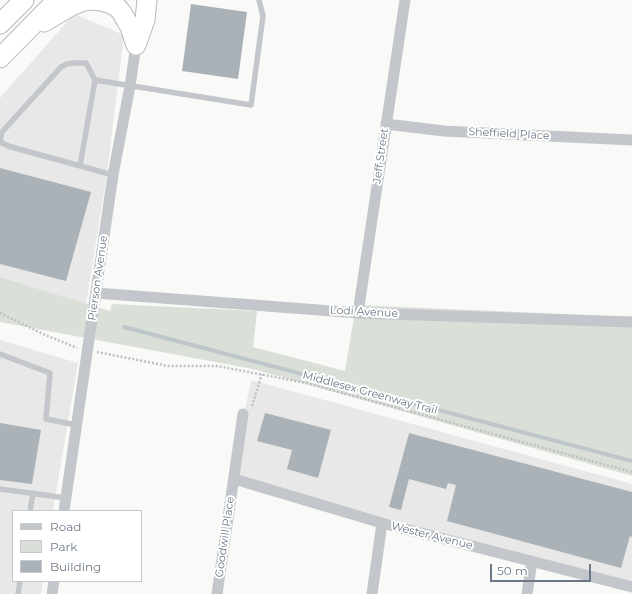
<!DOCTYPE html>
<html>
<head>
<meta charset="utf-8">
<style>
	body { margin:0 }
	#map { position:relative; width:632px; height:594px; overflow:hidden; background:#f9f9f7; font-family:Montserrat,sans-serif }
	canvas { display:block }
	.legend { position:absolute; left:12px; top:510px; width:130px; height:72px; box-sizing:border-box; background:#fff; border:1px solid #c3c9ce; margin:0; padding:5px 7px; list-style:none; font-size:12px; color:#6a7885 }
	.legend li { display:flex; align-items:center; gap:8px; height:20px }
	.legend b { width:20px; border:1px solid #c3c9ce }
	.scale { position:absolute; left:490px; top:564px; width:101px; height:18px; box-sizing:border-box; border:2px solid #6a7885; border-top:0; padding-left:5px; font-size:12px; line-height:14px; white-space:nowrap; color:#6a7885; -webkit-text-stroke:3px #fff; paint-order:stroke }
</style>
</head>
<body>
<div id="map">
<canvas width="632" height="594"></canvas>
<ul class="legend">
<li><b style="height:5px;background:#c3c6ca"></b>Road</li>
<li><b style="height:11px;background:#dadfd8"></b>Park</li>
<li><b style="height:11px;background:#aab1b7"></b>Building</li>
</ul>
<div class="scale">50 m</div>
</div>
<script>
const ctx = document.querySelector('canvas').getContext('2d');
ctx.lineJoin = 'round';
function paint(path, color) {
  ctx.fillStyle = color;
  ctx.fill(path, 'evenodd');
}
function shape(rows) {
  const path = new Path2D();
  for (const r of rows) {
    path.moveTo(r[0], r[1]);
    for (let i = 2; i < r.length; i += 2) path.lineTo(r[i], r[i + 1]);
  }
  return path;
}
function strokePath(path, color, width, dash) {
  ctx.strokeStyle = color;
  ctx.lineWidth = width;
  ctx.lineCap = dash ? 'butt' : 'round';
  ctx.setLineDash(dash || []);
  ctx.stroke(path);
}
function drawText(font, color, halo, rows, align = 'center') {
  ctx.font = font + ' Montserrat,sans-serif';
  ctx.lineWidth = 4;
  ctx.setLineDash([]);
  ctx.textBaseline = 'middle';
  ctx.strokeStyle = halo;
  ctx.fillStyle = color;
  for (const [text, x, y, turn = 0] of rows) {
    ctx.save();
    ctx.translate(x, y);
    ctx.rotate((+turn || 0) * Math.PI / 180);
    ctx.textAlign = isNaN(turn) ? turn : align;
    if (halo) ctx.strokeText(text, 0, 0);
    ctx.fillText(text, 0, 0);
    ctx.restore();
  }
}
paint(shape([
	[74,14,124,35,106,180,86,304,0,277,0,98],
	[0,340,78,363,53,511,13,511,13,581,43,581,41,594,0,594],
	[251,380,632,484,632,585,232,476]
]), '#e7e8e7');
paint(shape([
	[0,277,110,311,112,304,257,311,253,347,345,371,356,305,632,317,632,476,253,369,0,322]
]), '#dadfd8');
strokePath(shape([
	[124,327,632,461]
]), '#bdc6cb', 4);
paint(shape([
	[191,4,247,12,238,79,182,71],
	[0,168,91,192,66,281,0,264],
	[265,413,331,430,318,478,287,469,292,450,257,441],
	[0,423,41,430,32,484,0,480],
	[409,433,632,492,632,537,630,536,621,568,447,521,456,485,448,483,446,489,409,479,401,510,389,507]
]), '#aab1b7');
const highway = shape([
	[94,0,101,1,111,4,117,7,122,13,130,27,136,45],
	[44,22,71,6,84,1,92,0],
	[0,24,24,0],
	[136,45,145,20,147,0],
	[0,58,57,0]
]);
strokePath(highway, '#b6b9bc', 21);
strokePath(shape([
	[0,313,43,334,77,348],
	[97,352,168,366,217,366,306,383,632,472],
	[252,406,262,374]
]), '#bdbfc2', 2.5, [2, 2]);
strokePath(shape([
	[0,139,2,132,61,67,67,64,73,63,86,63,95,80,251,105,263,16,259,0],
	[0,139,2,143,8,146,113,175],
	[80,166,95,80],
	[0,354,50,373,46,419,76,425],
	[0,489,66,498],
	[30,511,33,493],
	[18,594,20,581]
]), '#c3c6ca', 5.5);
strokePath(shape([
	[386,124,444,131,632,140],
	[96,293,358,313,632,322],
	[358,313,405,0],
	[234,479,382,523,632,587],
	[64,511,113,175,130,86,136,45],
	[52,594,54,581],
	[217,594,243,414],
	[372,594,382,523],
	[527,594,532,561]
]), '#c3c6ca', 11);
strokePath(highway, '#fff', 19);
drawText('11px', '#6a7885', '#fff', [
	["Sheffield Place",509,134,3],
	["Jeff Street",381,156,-82],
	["Pierson Avenue",98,278,-82],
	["Lodi Avenue",364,312,3],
	["Middlesex Greenway Trail",370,393,15],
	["Wester Avenue",432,536,14],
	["Goodwill Place",225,537,-82]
]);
</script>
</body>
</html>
